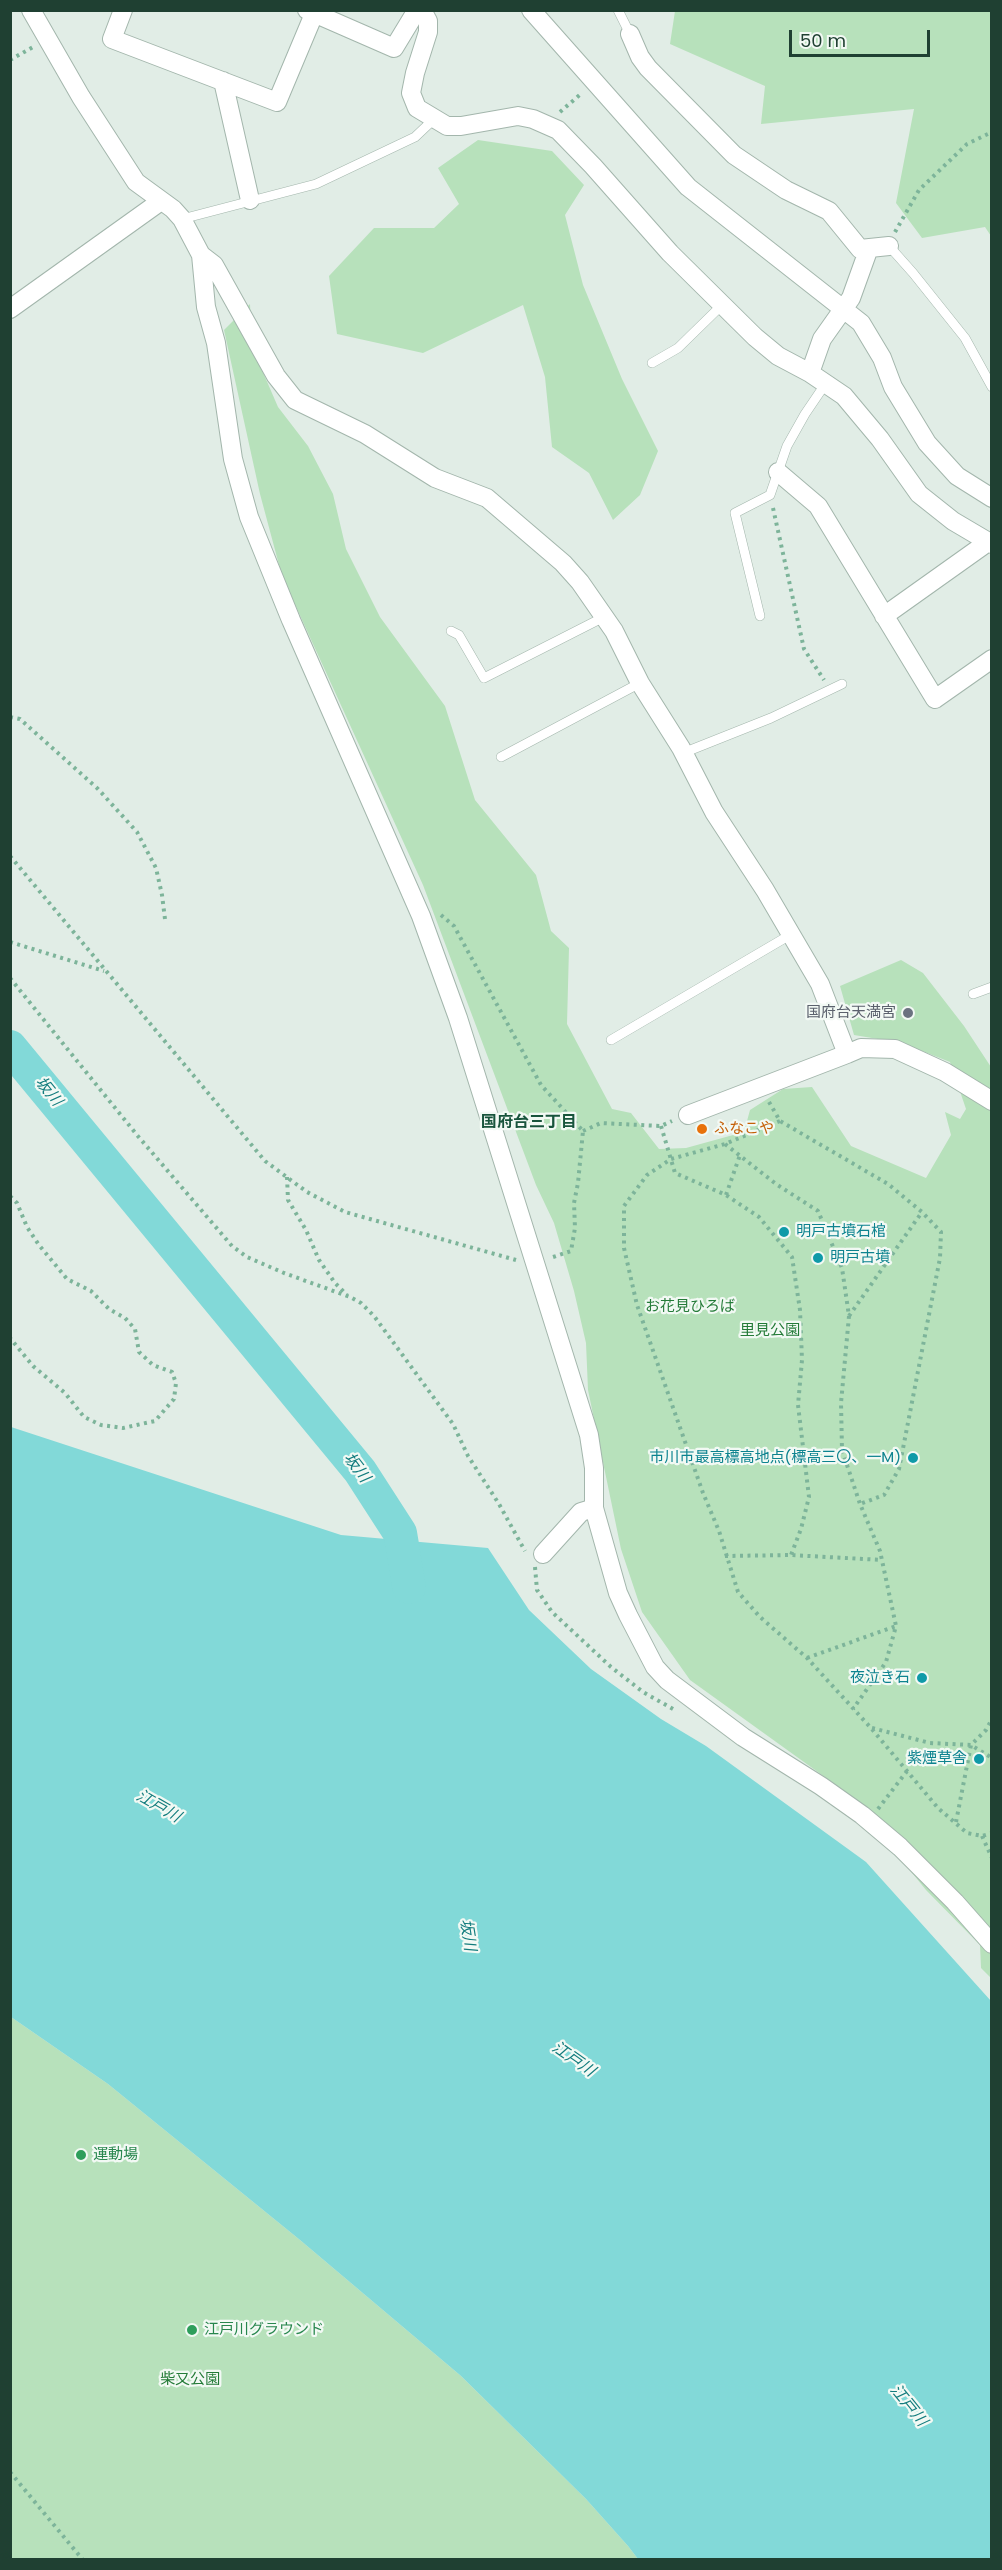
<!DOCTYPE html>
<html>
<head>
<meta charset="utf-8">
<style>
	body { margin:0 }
	#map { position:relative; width:1002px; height:2570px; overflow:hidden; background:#e1ede6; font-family:Poppins,sans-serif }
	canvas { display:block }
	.frame { position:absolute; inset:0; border:12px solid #1f4032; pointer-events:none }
	.scale { position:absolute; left:789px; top:30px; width:141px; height:27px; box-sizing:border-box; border:3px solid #1f4032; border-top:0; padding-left:8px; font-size:18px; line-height:21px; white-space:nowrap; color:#1f4032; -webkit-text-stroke:4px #f2f9f4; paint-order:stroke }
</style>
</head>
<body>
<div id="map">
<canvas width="1002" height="2570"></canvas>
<div class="frame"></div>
<div class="scale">50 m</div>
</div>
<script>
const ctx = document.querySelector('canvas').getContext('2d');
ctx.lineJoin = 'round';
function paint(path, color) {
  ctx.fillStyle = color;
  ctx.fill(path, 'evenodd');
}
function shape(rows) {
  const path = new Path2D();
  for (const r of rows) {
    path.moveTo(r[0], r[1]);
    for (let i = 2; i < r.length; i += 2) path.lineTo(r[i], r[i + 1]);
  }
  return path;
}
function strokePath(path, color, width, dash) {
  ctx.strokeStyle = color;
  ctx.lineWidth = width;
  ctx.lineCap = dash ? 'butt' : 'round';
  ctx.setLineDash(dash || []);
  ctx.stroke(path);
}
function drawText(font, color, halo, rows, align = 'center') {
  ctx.font = font + ' Poppins,"Noto Sans JP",sans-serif';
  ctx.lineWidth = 4.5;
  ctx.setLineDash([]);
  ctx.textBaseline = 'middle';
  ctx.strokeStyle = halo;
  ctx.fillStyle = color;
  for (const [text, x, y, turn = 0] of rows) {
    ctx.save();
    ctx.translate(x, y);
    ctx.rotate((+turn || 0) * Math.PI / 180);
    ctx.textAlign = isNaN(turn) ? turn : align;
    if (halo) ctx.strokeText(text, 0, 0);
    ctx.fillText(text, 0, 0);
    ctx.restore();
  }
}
paint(shape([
	[675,11,991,11,991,236,985,227,922,238,896,203,914,109,761,124,765,86,670,44],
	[478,140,552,151,584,185,565,215,583,285,622,379,658,451,640,495,613,520,589,473,552,447,545,377,523,305,423,353,337,334,329,276,374,228,434,228,459,204,438,168],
	[250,304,252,347,278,407,308,446,333,494,346,549,380,617,445,706,475,800,536,875,551,931,569,948,567,1024,612,1109,631,1113,659,1149,686,1148,744,1132,750,1110,783,1089,812,1087,851,1146,926,1178,951,1135,945,1112,960,1119,966,1109,950,1062,902,1043,854,1035,840,986,901,960,923,973,964,1026,991,1067,991,1978,981,1968,980,1945,926,1890,847,1793,690,1680,642,1612,621,1549,588,1390,586,1343,574,1291,554,1223,536,1185,423,885,282,576,260,494,224,330],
	[11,2017,108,2084,300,2240,461,2376,586,2499,628,2546,638,2559,11,2559]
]), '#b7e1bb');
paint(shape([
	[11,1427,341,1535,488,1548,529,1610,591,1669,661,1719,706,1746,866,1862,991,2001,991,2559,638,2559,628,2546,586,2499,461,2376,300,2240,108,2084,11,2017]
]), '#82d9d8');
strokePath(shape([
	[10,1047,360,1471,400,1533,409,1587]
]), '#82d9d8', 34);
const service = shape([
	[618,10,630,34],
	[182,219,316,184,415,137,434,119],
	[889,246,913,273,965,338,992,387],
	[652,363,678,348,722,305],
	[760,616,735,513,770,495,787,446,805,414,826,383],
	[451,631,459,635,484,678,604,617],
	[683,753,771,718,842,684],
	[501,757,640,683],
	[973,994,992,987],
	[611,1040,790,935]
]);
const minor = shape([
	[31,10,81,97,136,182,173,209,182,219,201,255,214,265,276,376,295,400,365,434,435,478,487,498,563,563,580,582,614,631,640,683,681,748,714,812,765,890,820,984,847,1054,861,1048,895,1049,945,1072,992,1101],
	[123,10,112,39,277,102,314,14],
	[307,10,394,48,417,10],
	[422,10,428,21,428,32,415,73,411,93,417,108,447,126,461,126,518,116,533,119,558,130,593,166,670,253,755,337,778,356,810,373,844,396,880,439,919,494,953,521,992,544],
	[531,10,688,187,861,323,882,358,893,387,927,443,957,476,992,498],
	[630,34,640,57,648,68,734,155,786,190,829,211,860,249,889,246],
	[223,81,250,200],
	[201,255,206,307,216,343,233,459,249,517,291,620,421,916,458,1018,589,1435,594,1468,594,1508,618,1593,628,1615,655,1667,667,1680,743,1737,821,1786,862,1815,900,1847,955,1902,992,1944],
	[10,309,161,201],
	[810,373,822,339,851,298,869,248],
	[778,472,818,506,935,699,992,659],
	[884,616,988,542],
	[688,1115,847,1054],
	[543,1554,581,1512,594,1508]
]);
strokePath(service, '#a3b6ac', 10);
strokePath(minor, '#a3b6ac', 20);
strokePath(shape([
	[10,60,33,47],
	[560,112,582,93],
	[895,232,919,190,967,144,992,132],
	[773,508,804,649,824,680],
	[10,717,20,719,98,789,137,832,156,868,162,895,165,919],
	[10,856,265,1161,307,1192,345,1212,516,1260],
	[441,915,454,926,541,1085,583,1131,578,1183,574,1203,575,1228,571,1251,550,1258],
	[10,942,104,971],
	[10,978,137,1135,232,1246,247,1257,284,1273,350,1297,361,1303,374,1316,453,1424,468,1456,499,1504,525,1551],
	[769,1102,780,1121,888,1184,922,1212,941,1232,940,1258,899,1469,884,1495,860,1504],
	[780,1121,725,1144,671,1159,647,1175,624,1206,624,1248,637,1305,703,1493,719,1531,738,1592,760,1617,807,1658,871,1728,938,1808,967,1833,982,1836,992,1833],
	[661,1126,675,1173,726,1195,759,1217,792,1257,800,1310,802,1360,798,1405,809,1497,801,1529,791,1555],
	[583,1131,601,1123,661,1126,672,1121],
	[725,1144,776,1184,818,1211,842,1268,849,1316,841,1403,842,1450,860,1504,880,1551,896,1626,886,1662,853,1709],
	[287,1177,288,1200,306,1230,319,1260,335,1283,347,1295],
	[726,1195,740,1155],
	[10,1196,17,1203,27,1227,39,1245,67,1279,91,1291,109,1309,125,1318,135,1329,139,1352,153,1365,172,1372,176,1383,174,1399,155,1421,123,1428,101,1425,84,1417,65,1393,33,1366,10,1338],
	[849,1316,922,1212],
	[725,1556,791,1555,882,1560],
	[535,1567,537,1590,552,1612,611,1667,643,1692,673,1709],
	[807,1658,896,1626],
	[872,1728,930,1743,971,1745,986,1730,992,1719],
	[878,1809,907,1771],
	[956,1822,971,1745,992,1758],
	[982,1836,992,1858],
	[10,2472,83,2560]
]), '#7db49a', 4, [3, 4.5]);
strokePath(service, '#fff', 9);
strokePath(minor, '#fff', 18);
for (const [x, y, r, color] of [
	[908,1013,6,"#6b7280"],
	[702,1129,6,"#e8710a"],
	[784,1232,6,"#0f9aa8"],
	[818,1258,6,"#0f9aa8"],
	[913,1458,6,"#0f9aa8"],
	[922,1678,6,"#0f9aa8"],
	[979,1759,6,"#0f9aa8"],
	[81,2155,6,"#2e9e5b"],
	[192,2330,6,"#2e9e5b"]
]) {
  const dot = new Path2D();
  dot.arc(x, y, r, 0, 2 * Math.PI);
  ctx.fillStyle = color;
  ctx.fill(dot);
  strokePath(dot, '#f2f9f4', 2);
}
drawText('15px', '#5b616d', '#f2f9f4', [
	["国府台天満宮",896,1013]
], 'right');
drawText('15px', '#c56008', '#f2f9f4', [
	["ふなこや",714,1129]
], 'left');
drawText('15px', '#0d838f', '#f2f9f4', [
	["明戸古墳石棺",796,1232,"left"],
	["明戸古墳",830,1258,"left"],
	["市川市最高標高地点(標高三〇、一M)",901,1458],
	["夜泣き石",910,1678],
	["紫煙草舎",967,1759]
], 'right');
drawText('15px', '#247b38', '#f2f9f4', [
	["お花見ひろば",690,1307],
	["里見公園",770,1331],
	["柴又公園",190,2380]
]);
drawText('15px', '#27864d', '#f2f9f4', [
	["運動場",93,2155],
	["江戸川グラウンド",204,2330]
], 'left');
drawText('italic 16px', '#127c7d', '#f2f9f4', [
	["坂川",48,1092,51],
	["坂川",356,1468,53],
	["江戸川",158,1807,30],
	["坂川",467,1935,81],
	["江戸川",573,2060,35],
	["江戸川",908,2406,51]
]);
drawText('bold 16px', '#18543c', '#f2f9f4', [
	["国府台三丁目",529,1123]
]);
</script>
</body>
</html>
